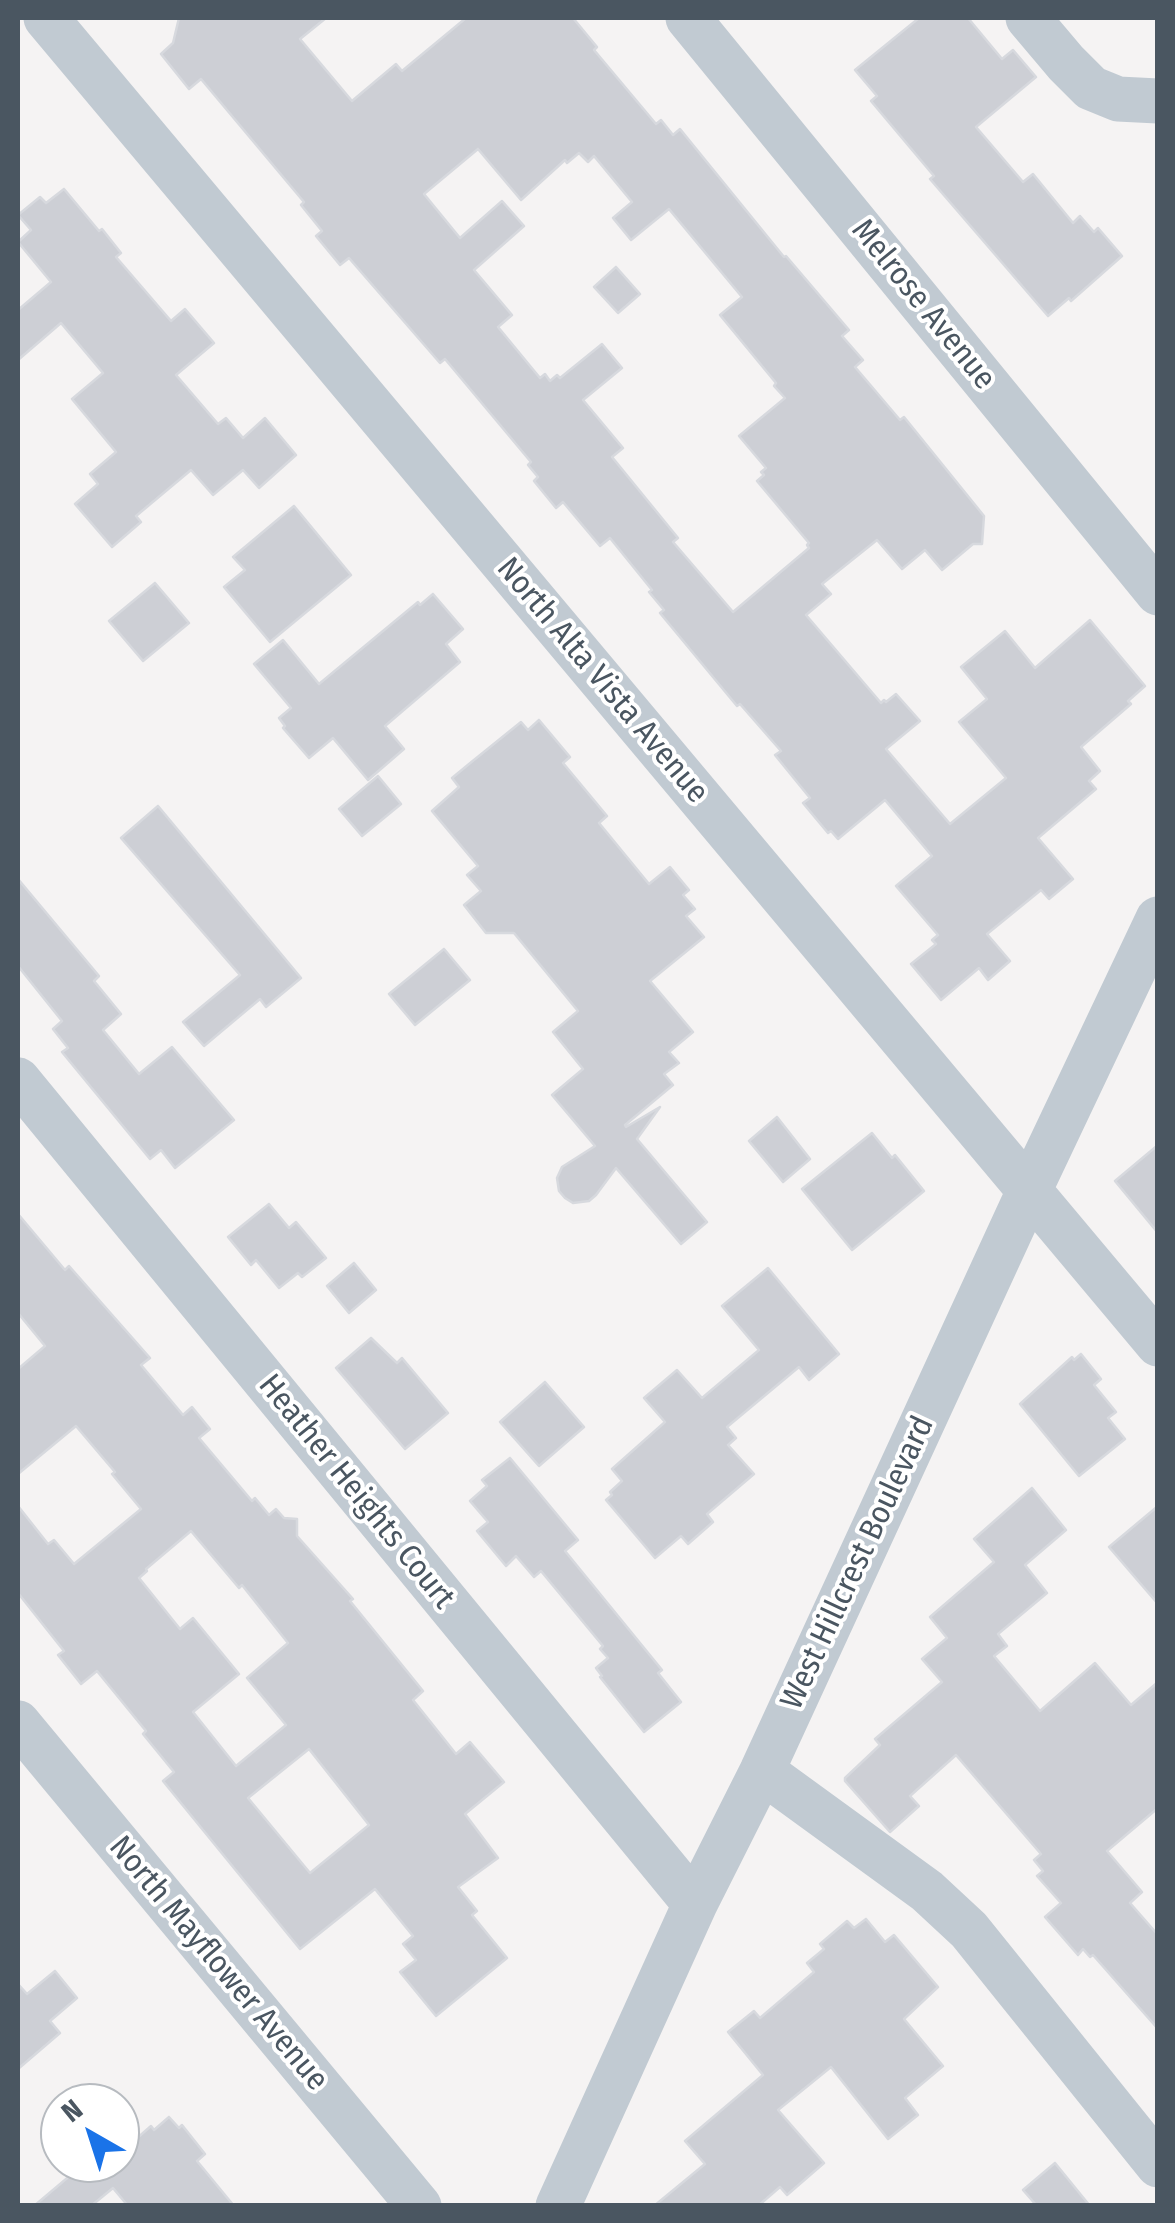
<!DOCTYPE html>
<html>
<head>
<meta charset="utf-8">
<style>
	body { margin:0 }
	#map { position:relative; width:1175px; height:2223px; overflow:hidden; background:#f5f3f3; font-family:"Fira Sans Condensed",sans-serif }
	canvas { display:block }
	.frame { position:absolute; inset:0; border:20px solid #4a5661; pointer-events:none }
	.north { position:absolute; left:40px; top:2083px; width:100px; height:100px; box-sizing:border-box; background:#fff; border:2px solid #b7bbc0; border-radius:50%; rotate:321deg; font-size:28px; font-weight:700; line-height:40px; text-align:center; color:#4a5661 }
	.north::after { content:''; display:block; margin:auto; width:35px; height:45px; background:#1a73e8; clip-path:polygon(50% 0,100% 100%,50% 72%,0 100%) }
</style>
</head>
<body>
<div id="map">
<canvas width="1175" height="2223"></canvas>
<div class="frame"></div>
<div class="north">N</div>
</div>
<script>
const ctx = document.querySelector('canvas').getContext('2d');
ctx.lineJoin = 'round';
function paint(path, color) {
  ctx.fillStyle = color;
  ctx.fill(path, 'evenodd');
}
function shape(rows) {
  const path = new Path2D();
  for (const r of rows) {
    path.moveTo(r[0], r[1]);
    for (let i = 2; i < r.length; i += 2) path.lineTo(r[i], r[i + 1]);
  }
  return path;
}
function strokePath(path, color, width, dash) {
  ctx.strokeStyle = color;
  ctx.lineWidth = width;
  ctx.lineCap = dash ? 'butt' : 'round';
  ctx.setLineDash(dash || []);
  ctx.stroke(path);
}
function drawText(font, color, halo, rows, align = 'center') {
  ctx.font = font + ' "Fira Sans Condensed",sans-serif';
  ctx.lineWidth = 8;
  ctx.setLineDash([]);
  ctx.textBaseline = 'middle';
  ctx.strokeStyle = halo;
  ctx.fillStyle = color;
  for (const [text, x, y, turn = 0] of rows) {
    ctx.save();
    ctx.translate(x, y);
    ctx.rotate((+turn || 0) * Math.PI / 180);
    ctx.textAlign = isNaN(turn) ? turn : align;
    if (halo) ctx.strokeText(text, 0, 0);
    ctx.fillText(text, 0, 0);
    ctx.restore();
  }
}
const building = shape([
	[179,18,326,18,300,39,352,101,396,64,402,71,466,18,573,18,597,47,594,50,656,124,661,120,673,135,680,129,784,257,786,256,849,330,842,336,863,360,855,367,900,420,904,417,984,516,982,544,973,544,942,570,925,550,902,569,877,540,822,584,831,594,806,615,881,703,884,700,886,702,896,694,920,721,886,749,950,824,1006,778,959,722,987,699,961,667,1005,631,1035,668,1090,620,1145,686,1128,701,1131,704,1081,747,1100,771,1089,781,1096,789,1038,838,1073,879,1049,899,1041,890,987,934,1010,961,988,980,979,968,941,1000,911,964,936,944,932,940,938,935,896,886,932,856,885,800,838,839,831,831,828,833,803,803,810,798,775,755,781,751,740,704,737,706,660,613,664,610,649,592,652,590,610,538,600,546,563,502,556,508,534,481,538,477,528,465,531,462,445,359,440,363,349,258,340,265,316,236,322,231,301,205,304,202,201,79,189,89,161,54,173,43,179,18],
	[478,149,521,200,565,160,567,163,579,153,588,162,594,156,632,202,613,218,631,240,669,209,742,297,720,315,776,383,774,386,785,398,739,436,766,468,761,472,764,475,757,481,809,543,807,545,809,548,733,612,673,542,678,538,612,457,623,448,583,400,622,368,602,344,560,378,557,375,550,381,545,374,540,378,498,327,512,315,474,270,524,226,502,201,460,238,424,194,478,149],
	[919,18,968,18,1002,59,1013,50,1036,77,976,127,1023,182,1033,174,1073,223,1080,216,1094,232,1098,228,1122,256,1071,301,1069,298,1048,316,930,179,934,176,871,101,877,96,855,70,919,18],
	[64,189,99,231,102,229,121,253,116,257,171,321,185,309,214,343,176,375,218,424,226,418,243,438,265,418,296,455,259,488,243,470,213,495,191,470,136,516,141,522,112,547,75,504,98,484,90,474,116,452,72,399,103,373,61,323,18,360,18,310,51,282,18,242,31,230,18,215,40,197,46,203,64,189],
	[616,267,640,294,618,313,594,287,616,267],
	[294,506,351,575,270,642,224,587,245,570,233,557,294,506],
	[155,583,189,623,143,661,109,621,155,583],
	[433,594,463,629,446,644,460,662,385,726,404,749,368,780,333,738,309,758,283,728,285,726,279,718,291,708,254,664,283,640,319,684,418,602,420,605,433,594],
	[539,720,570,757,563,763,607,816,599,823,649,884,670,867,689,890,683,895,695,909,686,916,704,937,650,981,693,1032,669,1052,679,1063,664,1074,673,1085,625,1125,626,1127,660,1107,637,1139,707,1222,681,1244,616,1168,596,1195,589,1201,573,1203,565,1198,559,1191,557,1178,562,1167,595,1146,552,1095,583,1069,553,1032,578,1011,514,933,486,933,464,905,481,891,467,875,478,866,432,811,459,787,452,778,469,764,521,722,528,730,539,720],
	[378,776,401,804,362,836,339,809,378,776],
	[158,806,301,978,266,1007,260,999,204,1046,183,1022,240,975,121,838,158,806],
	[18,879,99,976,94,981,121,1014,103,1030,139,1074,172,1047,234,1120,175,1168,161,1150,150,1159,62,1052,68,1048,53,1029,62,1021,18,966,18,879],
	[444,949,470,980,415,1025,389,994,444,949],
	[777,1117,810,1159,783,1182,749,1141,777,1117],
	[872,1133,892,1158,895,1155,924,1191,852,1250,802,1189,872,1133],
	[1158,1145,1158,1233,1115,1181,1158,1145],
	[269,1204,289,1228,296,1222,326,1258,302,1277,298,1273,279,1288,256,1260,251,1265,228,1237,269,1204],
	[18,1214,65,1270,69,1266,150,1358,141,1365,183,1415,192,1407,210,1429,199,1438,252,1501,255,1498,269,1515,276,1509,284,1518,297,1519,297,1536,353,1599,350,1601,423,1691,413,1700,456,1754,470,1742,504,1782,465,1814,498,1858,458,1887,477,1911,472,1915,507,1958,436,2016,400,1972,416,1960,403,1944,413,1936,375,1889,300,1949,163,1781,174,1772,143,1734,146,1731,97,1671,81,1684,58,1655,64,1651,18,1593,18,1506,48,1544,54,1540,74,1564,141,1509,112,1474,115,1472,76,1426,18,1474,18,1369,45,1346,18,1313,18,1214],
	[191,1531,239,1588,242,1585,288,1643,247,1678,286,1725,236,1766,193,1712,239,1674,193,1618,180,1629,139,1578,147,1571,146,1569,191,1531],
	[309,1749,369,1825,310,1873,248,1798,309,1749],
	[354,1263,376,1290,349,1313,327,1286,354,1263],
	[768,1268,839,1354,809,1380,799,1367,727,1427,736,1438,728,1445,754,1474,707,1514,713,1522,688,1544,681,1536,655,1558,606,1500,612,1495,610,1492,622,1481,612,1469,665,1422,644,1398,677,1370,702,1398,759,1350,722,1306,768,1268],
	[371,1338,397,1363,402,1358,448,1413,405,1449,336,1368,371,1338],
	[1081,1354,1101,1379,1094,1385,1116,1412,1108,1418,1125,1439,1079,1476,1020,1404,1072,1357,1074,1360,1081,1354],
	[545,1382,584,1427,539,1466,500,1422,545,1382],
	[510,1458,578,1540,565,1551,662,1670,658,1673,681,1702,644,1732,600,1677,602,1676,596,1668,608,1658,600,1649,603,1646,541,1571,534,1577,516,1556,506,1566,477,1531,488,1522,470,1501,487,1486,482,1480,510,1458],
	[1032,1488,1066,1530,1025,1565,1047,1593,998,1634,1007,1646,994,1656,1040,1711,1095,1663,1131,1705,1158,1682,1158,1808,1107,1851,1142,1892,1130,1903,1158,1935,1158,2029,1093,1955,1090,1957,1083,1949,1078,1955,1045,1917,1061,1903,1037,1876,1043,1871,1034,1860,1041,1854,956,1755,910,1796,919,1806,890,1832,845,1781,845,1778,880,1745,875,1739,942,1682,922,1659,947,1638,930,1617,994,1562,974,1539,1032,1488],
	[1158,1506,1158,1604,1109,1547,1158,1506],
	[866,1919,885,1942,894,1935,938,1987,904,2019,943,2066,905,2098,918,2115,888,2139,831,2067,778,2110,824,2163,787,2195,780,2187,758,2206,654,2206,705,2164,685,2141,763,2075,728,2032,754,2011,760,2018,814,1972,807,1963,824,1949,820,1944,847,1921,854,1928,866,1919],
	[55,1971,77,1998,50,2021,60,2033,18,2069,18,1984,27,1994,55,1971],
	[169,2117,179,2128,182,2125,205,2154,197,2161,234,2206,128,2206,113,2188,91,2206,34,2206,85,2163,120,2163,120,2122,135,2140,151,2126,154,2130,169,2117],
	[1055,2163,1090,2206,1037,2206,1023,2190,1055,2163]
]);
paint(building, '#cdcfd5');
strokePath(building, '#d7d9de', 2.5);
strokePath(shape([
	[46,18,1158,1344],
	[688,18,1158,593],
	[1028,18,1066,63,1091,88,1118,99,1158,101],
	[18,1080,695,1904],
	[18,1723,419,2206],
	[762,1771,927,1891,969,1930,1158,2165],
	[558,2206,695,1904,762,1771,1029,1191,1158,919]
]), '#c1cad2', 45);
drawText('32px', '#4a5661', '#fff', [
	["Melrose Avenue",923,305,51],
	["North Alta Vista Avenue",602,681,50],
	["Heather Heights Court",356,1492,51],
	["West Hillcrest Boulevard",858,1563,-65],
	["North Mayflower Avenue",218,1964,50]
]);
</script>
</body>
</html>
